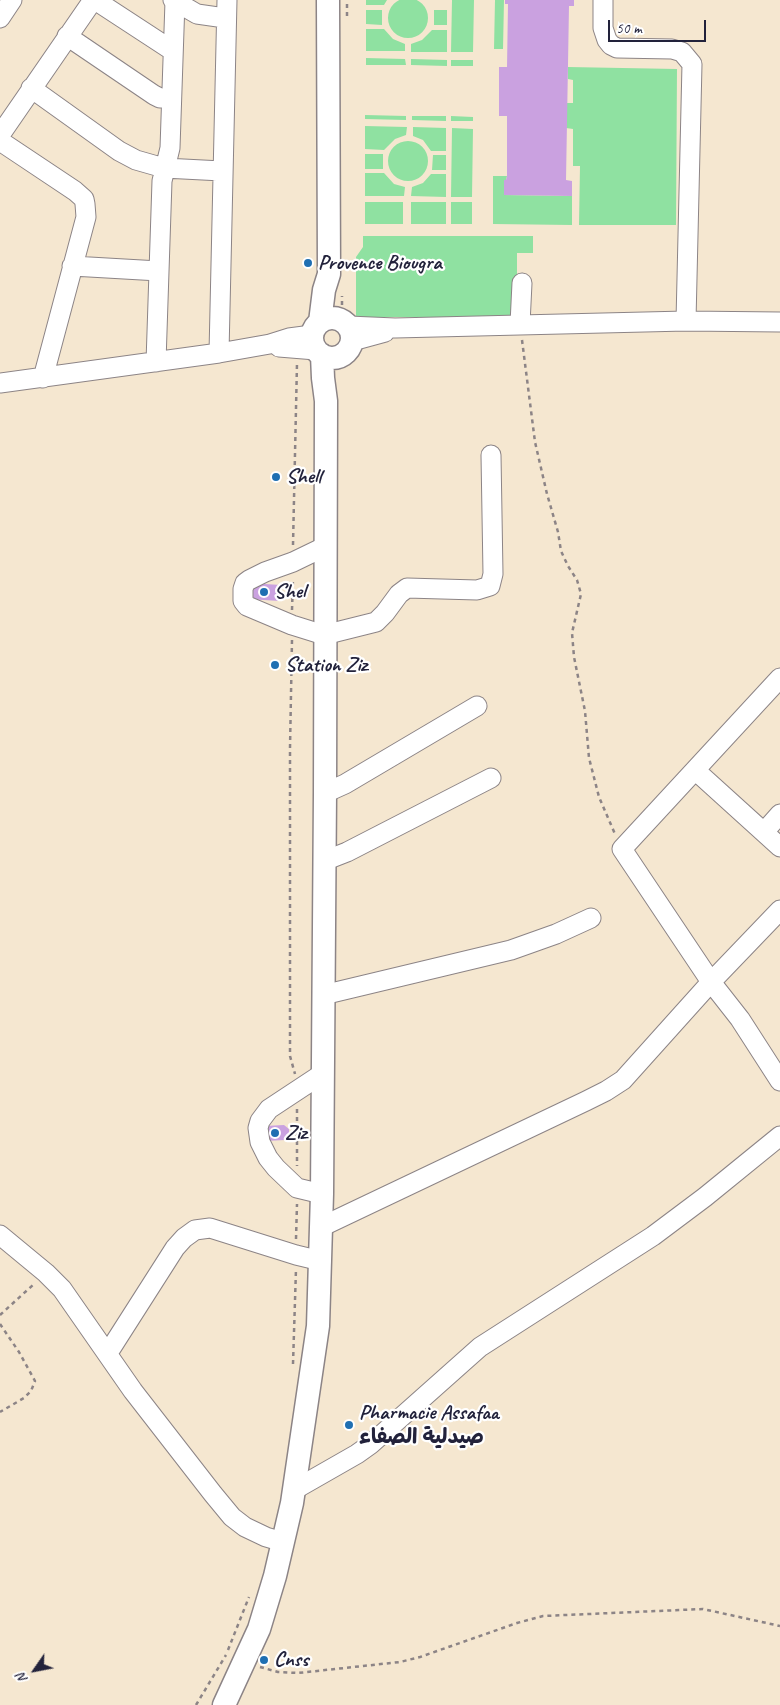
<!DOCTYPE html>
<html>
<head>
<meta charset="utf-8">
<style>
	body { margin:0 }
	#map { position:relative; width:780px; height:1705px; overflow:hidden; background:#f5e7d0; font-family:Caveat,sans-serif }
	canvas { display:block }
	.north { position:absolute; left:10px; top:1645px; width:50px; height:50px; -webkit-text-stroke:4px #fff; paint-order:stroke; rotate:237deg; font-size:14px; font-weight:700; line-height:20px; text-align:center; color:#22223b }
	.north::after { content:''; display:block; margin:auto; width:18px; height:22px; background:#22223b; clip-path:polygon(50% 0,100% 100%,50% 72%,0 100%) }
	.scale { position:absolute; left:608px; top:20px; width:98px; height:22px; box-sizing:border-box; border:2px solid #22223b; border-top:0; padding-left:6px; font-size:15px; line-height:18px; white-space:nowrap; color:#22223b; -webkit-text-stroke:4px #fff; paint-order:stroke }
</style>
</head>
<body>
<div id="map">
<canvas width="780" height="1705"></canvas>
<div class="north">N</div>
<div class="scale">50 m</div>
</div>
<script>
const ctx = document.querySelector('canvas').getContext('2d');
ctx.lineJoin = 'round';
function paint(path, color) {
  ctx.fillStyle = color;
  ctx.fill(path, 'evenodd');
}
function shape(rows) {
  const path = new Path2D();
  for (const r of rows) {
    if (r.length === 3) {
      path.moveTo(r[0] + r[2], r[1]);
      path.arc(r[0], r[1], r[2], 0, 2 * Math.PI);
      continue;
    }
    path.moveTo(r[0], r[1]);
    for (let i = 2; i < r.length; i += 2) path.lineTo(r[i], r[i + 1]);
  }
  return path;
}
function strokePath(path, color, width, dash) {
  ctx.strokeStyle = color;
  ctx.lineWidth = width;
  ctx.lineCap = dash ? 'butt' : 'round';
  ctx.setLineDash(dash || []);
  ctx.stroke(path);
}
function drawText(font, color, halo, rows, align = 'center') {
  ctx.font = font + ' Caveat,"Playpen Sans Arabic",sans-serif';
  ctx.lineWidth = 4.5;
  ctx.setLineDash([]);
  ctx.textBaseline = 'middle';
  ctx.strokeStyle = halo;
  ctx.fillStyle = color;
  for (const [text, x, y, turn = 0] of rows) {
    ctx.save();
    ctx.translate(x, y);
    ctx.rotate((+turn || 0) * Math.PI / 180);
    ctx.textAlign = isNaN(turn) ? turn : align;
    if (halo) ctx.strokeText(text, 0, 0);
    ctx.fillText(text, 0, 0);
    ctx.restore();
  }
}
paint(shape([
	[408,18,20],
	[366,0,387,0,384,5,366,5],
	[452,0,474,0,473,52,451,52],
	[495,0,504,0,503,49,494,49],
	[366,10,382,10,382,25,366,24],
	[434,10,447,10,447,25,434,25],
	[366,29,384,29,393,39,405,44,405,51,366,51],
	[432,30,447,30,447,52,411,52,411,44,422,40],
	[366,58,405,59,406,65,366,65],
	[411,59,447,60,447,66,411,65],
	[451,60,473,60,473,66,451,66],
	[568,67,677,69,676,225,579,225,580,166,573,166,573,129,566,128,567,103,573,103,573,80,568,79],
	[365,115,406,116,406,120,365,119],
	[412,116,446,116,446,121,412,120],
	[451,116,473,117,473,121,451,121],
	[365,126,407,127,406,135,395,139,384,150,365,149],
	[413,127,446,128,446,151,431,151,423,140,413,136],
	[452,128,473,129,472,197,451,197],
	[408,161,20],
	[365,154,383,154,383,169,365,169],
	[433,155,446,155,446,170,432,170],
	[365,173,384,173,394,184,405,187,404,196,365,196],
	[431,174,446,174,446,197,411,196,412,187,423,183],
	[493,176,507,176,506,180,504,180,504,195,572,196,572,225,493,224],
	[365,202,403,202,403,224,365,224],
	[411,202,446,202,446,224,411,224],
	[451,202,472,202,472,224,451,224],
	[363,236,533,236,533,253,517,253,517,317,356,317,356,257,363,247]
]), '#8fe1a1');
paint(shape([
	[505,0,574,0,574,6,569,6,566,180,572,181,572,196,504,195,504,180,506,180,507,176,507,116,499,116,499,67,507,67,508,4,505,4],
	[248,583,281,585,280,601,247,599],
	[284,1125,289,1129,289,1136,285,1140,265,1141,265,1126]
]), '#caa1e0');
const minor = shape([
	[95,0,173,51],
	[173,0,197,14,225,18],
	[603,0,603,28,607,40,611,45,617,48,672,49,682,52,692,64,686,321],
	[0,18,12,0],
	[67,36,154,95,160,98,171,98],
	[31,88,119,151,136,160,164,168,222,171],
	[0,135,93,0],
	[0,141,75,191,84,199,85,204,86,217,43,378],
	[72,266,159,271],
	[520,324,522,283],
	[348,326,395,328,686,321,780,322],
	[352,341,385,332],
	[279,347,316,350],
	[219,353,227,0],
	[156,362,162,181,170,148,175,1],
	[0,383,219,353,270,344,289,338,312,335],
	[324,547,293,562,265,572,249,580,245,583,243,589,243,601,247,606,292,625,324,635,376,622,385,613,399,594,407,588,477,590,490,586,493,574,491,455],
	[780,678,622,849,711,982,740,1019,780,1081],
	[695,770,780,847],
	[325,793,345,784,477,706],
	[764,832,780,814],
	[324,861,347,852,491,778],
	[323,995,511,950,556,934,591,918],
	[322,1074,269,1109,260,1121,258,1128,260,1142,268,1158,276,1168,297,1188,322,1194],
	[321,1227,586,1101,606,1091,623,1080,711,982,780,910],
	[0,1235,46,1273,62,1289,133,1391,213,1494,232,1517,245,1527,266,1537,283,1542],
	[108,1353,175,1248,184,1238,195,1230,210,1228,296,1255,321,1261],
	[294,1490,357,1454,371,1444,480,1347,653,1236,705,1197,780,1136]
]);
const major = shape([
	[332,338,20],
	[320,322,324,290,329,274,328,0],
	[224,1705,259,1629,275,1576,292,1503,318,1326,322,1194,325,793,326,401,323,378,322,355]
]);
strokePath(minor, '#8c8486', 21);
strokePath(major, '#8c8486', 25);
strokePath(shape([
	[347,16,347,0],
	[342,313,342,296],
	[522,340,535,442,547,494,558,532,561,551,568,566,577,580,581,594,572,633,574,657,585,711,589,758,599,797,615,834],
	[293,545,297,363],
	[292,610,293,578],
	[292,640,290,748,290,1056,295,1074],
	[297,1109,297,1166],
	[296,1239,297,1204],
	[0,1315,34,1284],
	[0,1324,19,1352,35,1381,31,1391,24,1398,0,1412],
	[293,1364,296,1269],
	[228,1650,249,1597],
	[260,1667,278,1672,298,1673,400,1662,420,1657,517,1623,543,1616,703,1609,780,1626],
	[196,1705,226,1655]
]), '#8c8486', 2.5, [4, 4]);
strokePath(minor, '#fff', 19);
strokePath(major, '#fff', 22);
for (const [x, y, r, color] of [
	[308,263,5,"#1f6fb2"],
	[276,477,5,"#1f6fb2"],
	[264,592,5,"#1f6fb2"],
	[275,665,5,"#1f6fb2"],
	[275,1133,5,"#1f6fb2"],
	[349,1425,5,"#1f6fb2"],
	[264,1660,5,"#1f6fb2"]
]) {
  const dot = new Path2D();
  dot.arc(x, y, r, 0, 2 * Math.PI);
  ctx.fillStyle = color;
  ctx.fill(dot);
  strokePath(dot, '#fff', 2);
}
drawText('bold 21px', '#22223b', '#fff', [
	["Provence Biougra",318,263],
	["Shell",286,477],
	["Shel",274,592],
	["Station Ziz",285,665],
	["Ziz",285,1133],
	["Pharmacie Assafaa",359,1413],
	["صيدلية الصفاء",359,1437],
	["Cnss",274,1660]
], 'left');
</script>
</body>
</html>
